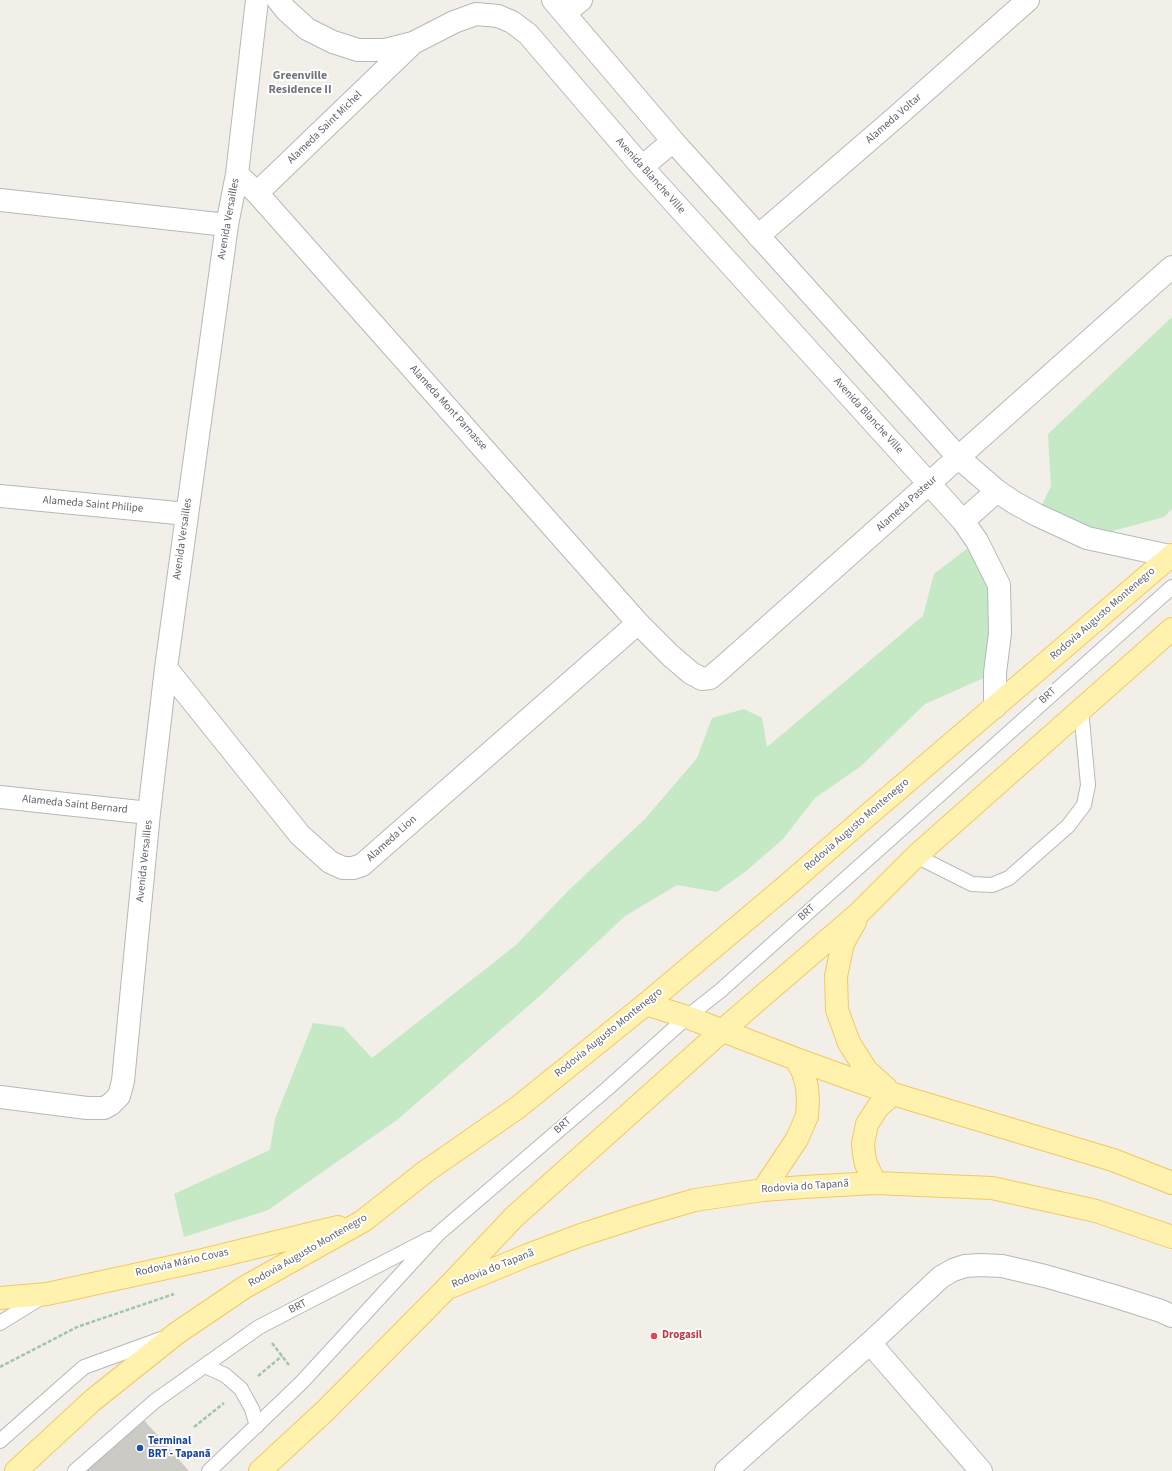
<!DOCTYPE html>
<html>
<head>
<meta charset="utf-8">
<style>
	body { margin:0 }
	canvas { display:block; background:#f1efe8 }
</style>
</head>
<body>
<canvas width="1172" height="1471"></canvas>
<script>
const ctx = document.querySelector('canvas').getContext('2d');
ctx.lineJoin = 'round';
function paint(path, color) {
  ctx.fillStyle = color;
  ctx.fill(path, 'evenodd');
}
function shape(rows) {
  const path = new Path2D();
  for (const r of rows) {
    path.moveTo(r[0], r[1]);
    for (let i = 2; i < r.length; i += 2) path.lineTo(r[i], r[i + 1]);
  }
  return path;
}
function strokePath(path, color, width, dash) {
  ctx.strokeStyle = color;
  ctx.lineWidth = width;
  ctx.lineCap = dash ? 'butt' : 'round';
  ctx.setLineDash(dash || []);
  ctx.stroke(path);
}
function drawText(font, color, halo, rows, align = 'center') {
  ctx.font = font + ' "Source Sans 3",sans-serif';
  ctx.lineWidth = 4;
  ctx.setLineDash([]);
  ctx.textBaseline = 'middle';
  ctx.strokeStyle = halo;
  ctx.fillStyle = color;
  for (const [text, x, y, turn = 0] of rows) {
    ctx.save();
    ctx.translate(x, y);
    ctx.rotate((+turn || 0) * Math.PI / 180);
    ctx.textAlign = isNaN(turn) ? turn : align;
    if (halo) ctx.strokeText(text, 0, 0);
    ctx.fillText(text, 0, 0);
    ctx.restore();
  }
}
paint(shape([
	[1172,317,1172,509,1164,517,1087,538,1037,515,1051,486,1048,434],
	[977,541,999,585,995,673,925,704,861,766,815,798,783,839,745,872,717,892,677,885,625,916,542,994,397,1120,268,1210,184,1237,174,1194,270,1150,275,1119,313,1023,343,1027,372,1058,516,945,569,890,645,819,697,758,712,718,744,709,762,718,767,747,923,616,934,574]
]), '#c5e8c5');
paint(shape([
	[143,1419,189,1471,84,1471]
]), '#cccac5');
const service = shape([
	[916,856,972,884,992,885,1009,878,1068,826,1084,805,1088,785,1081,709],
	[0,1323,42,1297],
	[205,1366,225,1375,241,1389,252,1409,257,1426],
	[0,1441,84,1367,161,1339],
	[75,1471,155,1401,259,1327,429,1239],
	[209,1471,302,1382,438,1234,608,1088,687,1017,720,991,1172,587]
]);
const minor = shape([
	[278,0,286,10,307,29,333,42,358,50,385,50,413,43,454,22,476,14,498,16,512,22,528,34,642,167,963,521,977,541,999,585,1000,633,995,673,995,707],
	[553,0,673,141,959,458,997,491,1015,503,1037,515,1087,538,1170,556],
	[565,13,581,0],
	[642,167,673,141],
	[237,174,257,193,638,623,671,656,691,673,702,679,710,678,723,667,1172,267],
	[257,193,412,44],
	[0,200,227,225],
	[758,236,896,117,1028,0],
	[0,496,187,514],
	[963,521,997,491],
	[166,668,300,835,330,862,343,868,353,868,362,865,638,623],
	[0,797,149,813],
	[0,1097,87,1108,104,1108,111,1104,119,1096,123,1081,149,813,166,668,227,225,237,174,257,0],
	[870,1343,981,1471],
	[726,1471,870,1343,941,1277,953,1270,965,1266,980,1265,1002,1266,1045,1276,1114,1296,1161,1311,1172,1316]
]);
const primary = shape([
	[855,922,843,943,836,976,837,1010,849,1043,867,1071,886,1088],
	[646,1004,687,1017,796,1059,893,1094,1113,1160,1172,1183],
	[875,1183,866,1164,864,1154,863,1144,867,1124,878,1107,893,1094],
	[763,1190,797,1139,807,1116,808,1101,807,1087,803,1072,796,1059],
	[453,1286,528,1255,581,1235,640,1216,695,1200,763,1190,804,1187,875,1183,992,1188,1096,1211,1172,1237],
	[0,1298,47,1294,203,1260,338,1227],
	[16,1471,93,1400,177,1333,245,1287,363,1221,425,1172,517,1108,646,1004,784,888,861,821,1172,555],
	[260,1471,326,1410,446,1289,514,1217,723,1030,859,913,916,856,1172,629]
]);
strokePath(service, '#b5b8bc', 16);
strokePath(minor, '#b5b8bc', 24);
strokePath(primary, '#f2c960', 24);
strokePath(shape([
	[272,1343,289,1365],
	[0,1367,77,1327,174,1294],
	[258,1376,282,1356],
	[194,1427,224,1403]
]), '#9cc7a9', 2.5, [4, 2]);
strokePath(service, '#fff', 14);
strokePath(minor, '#fff', 22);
strokePath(primary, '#fff2af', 22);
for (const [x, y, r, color] of [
	[654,1336,4,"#e0444e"],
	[140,1448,4,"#1a4fb4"]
]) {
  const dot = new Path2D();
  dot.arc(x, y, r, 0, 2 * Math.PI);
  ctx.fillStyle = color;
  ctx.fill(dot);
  strokePath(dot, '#fff', 1.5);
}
drawText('11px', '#5f6368', '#fff', [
	["Alameda Voltar",894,119,-41],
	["Alameda Saint Michel",325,128,-44],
	["Avenida Blanche Ville",650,176,48],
	["Avenida Versailles",229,219,-80],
	["Alameda Mont Parnasse",448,408,48],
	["Avenida Blanche Ville",868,416,48],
	["Alameda Pasteur",907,504,-42],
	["Alameda Saint Philipe",93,505,5],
	["Avenida Versailles",183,539,-82],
	["Rodovia Augusto Montenegro",1103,614,-41],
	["BRT",1048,696,-42],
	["Alameda Saint Bernard",75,805,6],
	["Rodovia Augusto Montenegro",857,825,-41],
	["Alameda Lion",392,839,-42],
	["Avenida Versailles",145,861,-84],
	["BRT",807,913,-42],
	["Rodovia Augusto Montenegro",609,1033,-39],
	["BRT",563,1126,-41],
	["Rodovia do Tapanã",805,1187,-4],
	["Rodovia Augusto Montenegro",308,1251,-30],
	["Rodovia Mário Covas",182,1263,-13],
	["Rodovia do Tapanã",493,1269,-22],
	["BRT",298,1307,-27]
]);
drawText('bold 11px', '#be3a42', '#fff', [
	["Drogasil",662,1336]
], 'left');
drawText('bold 11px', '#164399', '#fff', [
	["Terminal",148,1442],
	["BRT - Tapanã",148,1455]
], 'left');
drawText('bold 12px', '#70757a', '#fff', [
	["Greenville",300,76],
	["Residence II",300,90]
]);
</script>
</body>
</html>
